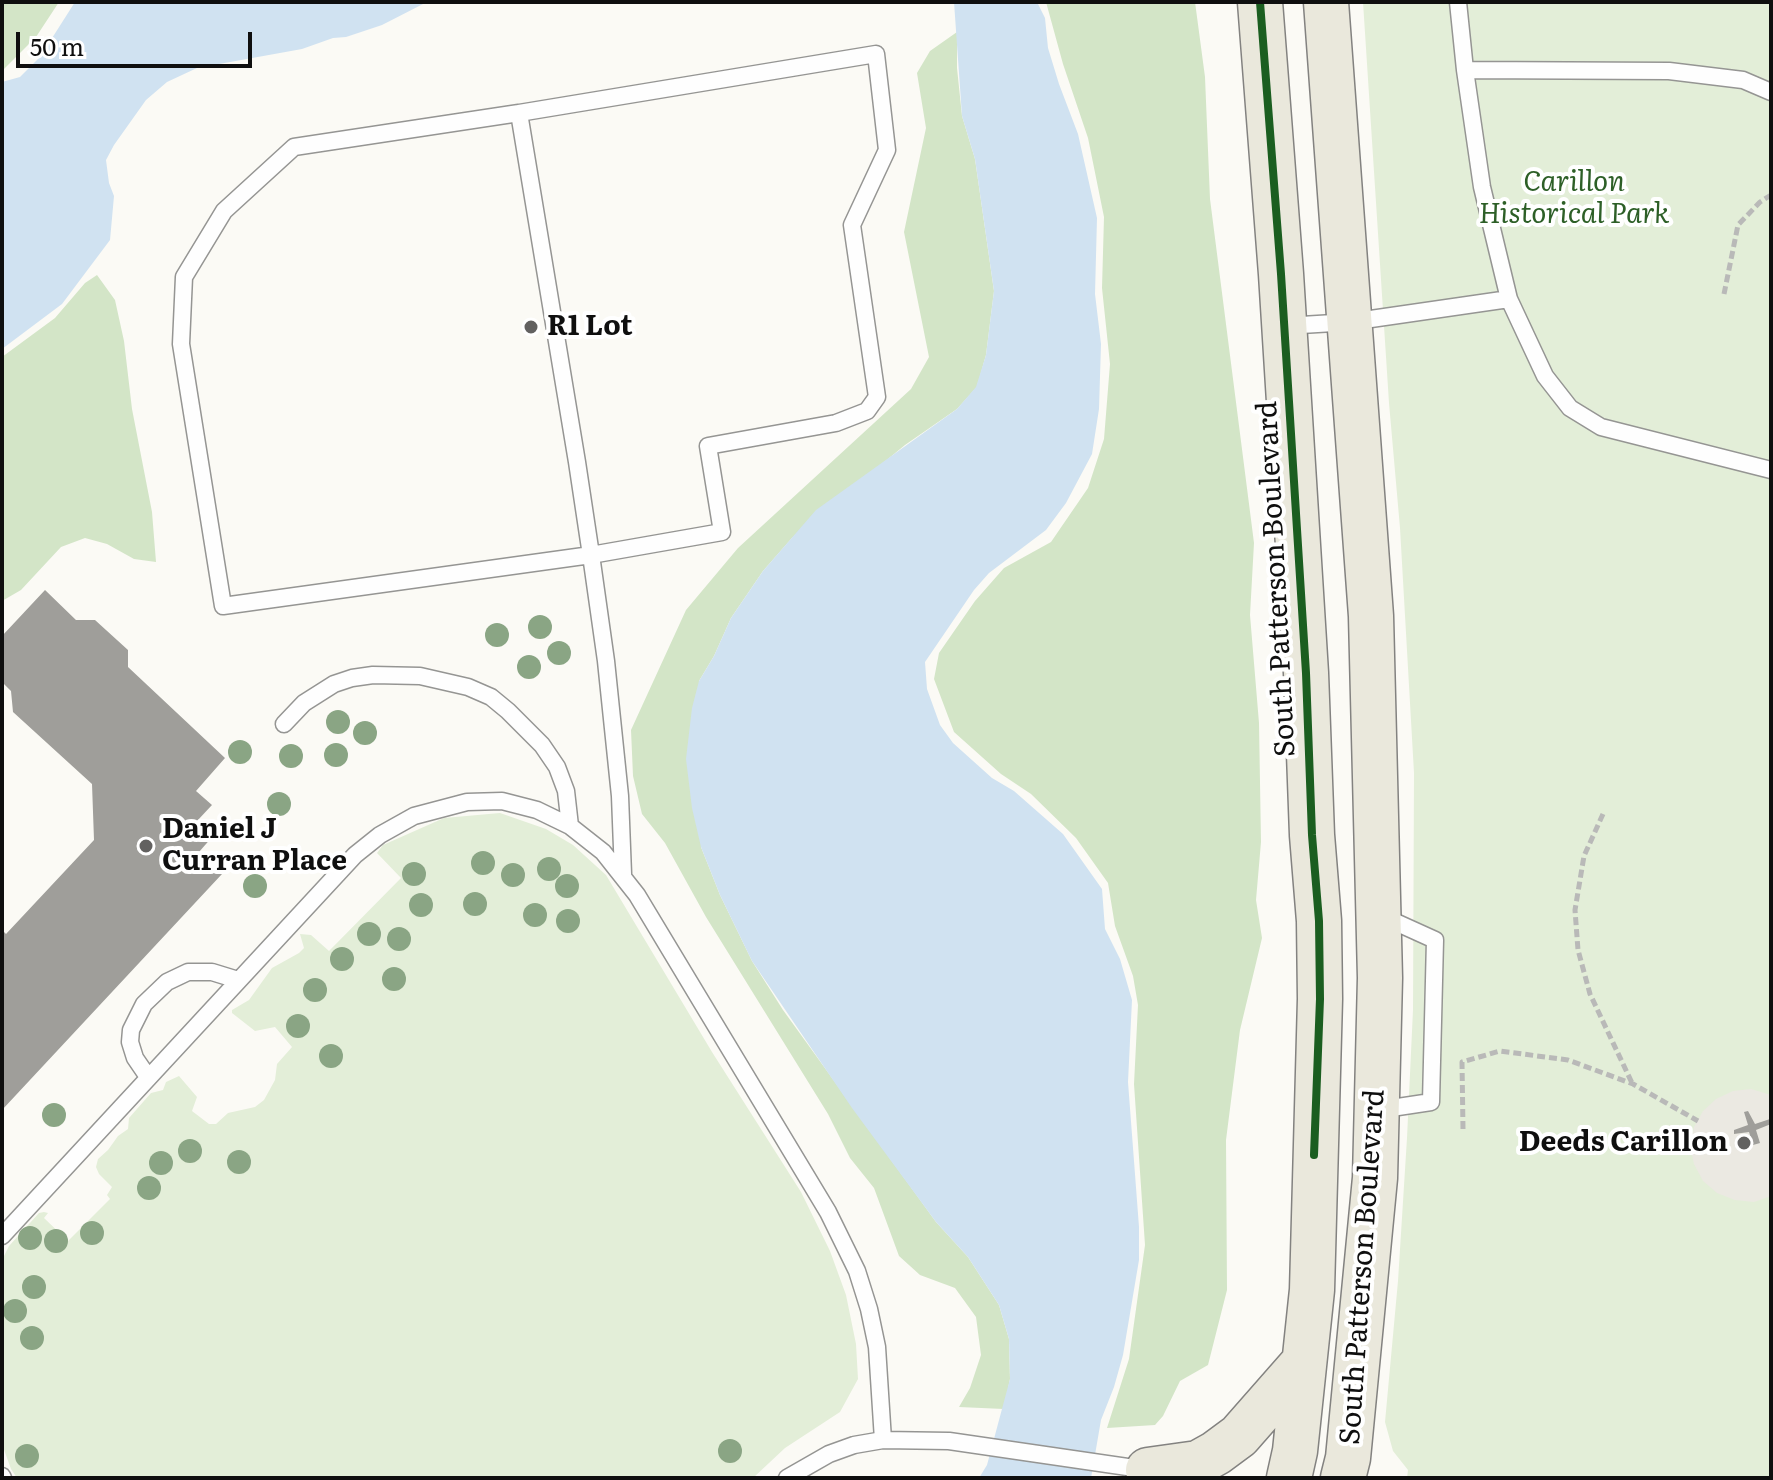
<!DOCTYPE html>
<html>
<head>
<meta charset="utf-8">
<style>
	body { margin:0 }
	#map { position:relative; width:1773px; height:1480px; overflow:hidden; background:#fbfaf5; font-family:Literata,serif }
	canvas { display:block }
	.frame { position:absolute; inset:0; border:4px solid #0f0f0f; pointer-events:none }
	.scale { position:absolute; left:16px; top:32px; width:236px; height:36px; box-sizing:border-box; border:4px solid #0f0f0f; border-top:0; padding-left:10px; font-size:24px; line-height:28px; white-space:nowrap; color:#0f0f0f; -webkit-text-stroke:6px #fff; paint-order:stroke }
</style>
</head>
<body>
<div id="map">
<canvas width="1773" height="1480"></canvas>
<div class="frame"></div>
<div class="scale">50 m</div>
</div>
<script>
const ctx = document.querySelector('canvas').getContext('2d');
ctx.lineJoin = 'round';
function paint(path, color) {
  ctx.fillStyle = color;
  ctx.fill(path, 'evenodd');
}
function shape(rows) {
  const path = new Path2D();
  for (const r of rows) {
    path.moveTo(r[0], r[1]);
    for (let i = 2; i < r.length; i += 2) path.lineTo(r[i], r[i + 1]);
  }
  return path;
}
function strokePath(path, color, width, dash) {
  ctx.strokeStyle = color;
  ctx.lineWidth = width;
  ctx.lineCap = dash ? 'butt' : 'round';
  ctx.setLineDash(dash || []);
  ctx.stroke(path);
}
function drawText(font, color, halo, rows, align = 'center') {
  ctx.font = font + ' Literata,serif';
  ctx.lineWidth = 8;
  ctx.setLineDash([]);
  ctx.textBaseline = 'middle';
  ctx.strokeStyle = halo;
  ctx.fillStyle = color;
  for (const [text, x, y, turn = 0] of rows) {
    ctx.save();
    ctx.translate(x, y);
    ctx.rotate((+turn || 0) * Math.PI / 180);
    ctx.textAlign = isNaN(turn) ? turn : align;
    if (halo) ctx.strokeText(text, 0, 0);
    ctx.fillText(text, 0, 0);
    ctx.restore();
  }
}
paint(shape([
	[1363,2,1771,2,1771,1478,1407,1478,1408,1470,1393,1451,1385,1422,1398,1281,1407,1138,1413,1010,1414,773,1400,528,1389,403],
	[500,813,546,829,573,845,606,875,712,1052,801,1192,830,1251,846,1295,856,1344,858,1379,840,1412,785,1448,753,1478,17,1478,11,1469,2,1444,2,1260,9,1246,39,1213,44,1212,48,1213,44,1218,68,1241,110,1199,107,1195,112,1187,99,1174,96,1167,98,1159,108,1150,118,1136,128,1129,129,1118,151,1093,163,1090,166,1082,179,1076,197,1097,192,1111,209,1124,216,1124,228,1113,255,1107,264,1100,275,1080,277,1064,292,1047,275,1027,255,1031,232,1013,232,1010,249,1000,272,968,299,953,304,948,300,934,311,935,329,951,401,878,377,853,383,845,444,818]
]), '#e3eed8');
paint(shape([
	[2,2,59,2,36,37,2,71],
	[1046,2,1195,2,1205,77,1210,199,1254,543,1250,615,1259,723,1261,842,1256,900,1262,938,1240,1030,1226,1140,1227,1290,1208,1365,1180,1381,1163,1416,1155,1425,1107,1428,1129,1359,1145,1245,1134,1084,1138,1005,1133,976,1115,926,1108,883,1076,838,1031,794,1001,774,954,732,934,679,939,653,975,601,1004,568,1051,542,1088,488,1104,439,1110,364,1102,288,1104,217,1088,138,1063,64],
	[957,32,957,68,962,116,975,159,994,291,986,355,977,387,957,409,905,445,792,538,763,571,731,618,714,656,699,681,701,847,720,895,752,961,783,1010,936,1222,968,1257,999,1305,1009,1339,1010,1379,1004,1409,959,1407,970,1388,981,1355,976,1317,955,1288,920,1275,899,1256,874,1188,850,1158,828,1114,706,917,665,843,642,814,633,776,631,730,686,610,738,548,911,389,929,357,904,232,926,128,917,73,930,51],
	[97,275,115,300,124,341,132,409,152,512,156,562,134,559,107,544,85,538,61,547,21,590,2,601,2,357,55,318,85,283]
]), '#d3e5c7');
paint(shape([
	[1751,1089,1771,1095,1771,1196,1754,1202,1735,1200,1717,1193,1703,1181,1694,1164,1690,1146,1694,1127,1703,1111,1716,1099,1733,1091]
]), '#ebe9e2');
paint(shape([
	[75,2,427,2,382,25,346,37,333,38,302,49,197,68,167,82,146,100,114,145,106,160,109,183,114,196,110,240,62,304,2,349,2,82,20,77,40,57],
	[954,2,1037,2,1045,18,1048,48,1059,84,1078,134,1097,218,1095,294,1101,344,1099,409,1092,454,1066,503,1046,530,989,573,974,590,925,662,927,689,940,725,953,743,992,778,1014,791,1063,834,1102,889,1105,929,1120,959,1132,1000,1128,1082,1139,1227,1139,1260,1123,1355,1114,1387,1101,1420,1091,1478,979,1478,987,1465,1010,1379,1009,1339,999,1305,968,1257,936,1222,852,1108,752,961,720,895,701,847,692,808,686,759,692,708,699,681,714,656,731,618,763,571,816,510,957,409,976,387,986,355,994,291,975,159,962,116]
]), '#d0e2f1');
paint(shape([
	[45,590,76,620,95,620,128,650,128,667,225,758,196,791,212,805,197,821,213,836,199,852,222,874,2,1110,2,930,6,934,94,840,92,784,13,712,11,691,2,682,2,636],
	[1748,1111,1755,1124,1770,1119,1771,1124,1756,1130,1760,1143,1753,1145,1749,1132,1734,1134,1734,1130,1748,1125,1744,1112]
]), '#9f9e9a');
const lane = shape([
	[1458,2,1465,70,1482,187,1509,299,1545,376,1570,408,1601,427,1771,470],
	[1465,70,1669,71,1743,80,1771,92],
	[519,113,876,54,887,150,852,225,877,397,867,411,836,423,708,446,722,532,591,555,223,606,181,344,184,277,224,211,294,147,519,113,577,462,591,555,606,661,620,796,623,874],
	[1285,326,1350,322,1509,299],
	[284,724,304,703,334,684,352,678,373,675,420,676,468,687,491,697,508,711,542,745,557,767,566,791,570,826],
	[148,1077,135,1058,130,1042,131,1030,144,1004,167,982,188,972,212,972,238,980],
	[1378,1110,1431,1102,1435,940,1382,916],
	[2,1236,355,855,380,835,414,816,467,802,502,801,537,810,570,826,603,852,637,895,828,1212,857,1271,869,1309,877,1347,883,1440,854,1445,829,1454,787,1478],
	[883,1440,949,1441,1148,1470],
	[2,1476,3,1478]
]);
const primary = shape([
	[1260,2,1281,274,1306,673,1312,835,1319,921,1320,999,1312,1290,1295,1451,1289,1478],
	[1326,2,1371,616,1380,978,1375,1178,1348,1458,1343,1478],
	[1148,1470,1198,1463,1216,1453,1239,1436,1304,1362]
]);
strokePath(lane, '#959593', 19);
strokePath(primary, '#838280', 47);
strokePath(shape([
	[1724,294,1738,225,1760,202,1771,195],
	[1603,814,1584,856,1575,910,1578,950,1590,994,1632,1083],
	[1463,1129,1462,1062,1500,1051,1568,1060,1633,1084,1698,1121]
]), '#b9b9b8', 5, [8, 4]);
strokePath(lane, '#fefefe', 16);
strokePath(primary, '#eae8dc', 44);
strokePath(shape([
	[1260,2,1281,274,1306,673,1312,835,1319,921,1320,999,1314,1155]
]), '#1b5e20', 8);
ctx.fillStyle = '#8aa584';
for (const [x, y] of [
	[540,627],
	[497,635],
	[559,653],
	[529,667],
	[338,722],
	[365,733],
	[240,752],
	[336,755],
	[291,756],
	[279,804],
	[483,863],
	[549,869],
	[414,874],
	[513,875],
	[255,886],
	[567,886],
	[475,904],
	[421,905],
	[535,915],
	[568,921],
	[369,934],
	[399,939],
	[342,959],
	[394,979],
	[315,990],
	[298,1026],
	[331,1056],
	[54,1115],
	[190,1151],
	[239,1162],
	[161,1163],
	[149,1188],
	[92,1233],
	[30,1238],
	[56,1241],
	[34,1287],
	[15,1311],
	[32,1338],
	[730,1451],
	[27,1456]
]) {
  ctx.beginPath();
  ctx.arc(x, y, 12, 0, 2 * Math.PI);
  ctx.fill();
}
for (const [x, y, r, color] of [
	[531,327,8,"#626160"],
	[146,846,8,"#626160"],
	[1744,1143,8,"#626160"]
]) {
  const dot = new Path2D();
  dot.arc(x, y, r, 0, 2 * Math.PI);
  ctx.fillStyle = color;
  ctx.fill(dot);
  strokePath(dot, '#fff', 3);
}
drawText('italic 28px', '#2d5f27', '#fff', [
	["Carillon",1574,183],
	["Historical Park",1574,215]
]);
drawText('bold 28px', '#0f0f0f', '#fff', [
	["R1 Lot",547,327],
	["Daniel J",162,830],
	["Curran Place",162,862],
	["Deeds Carillon",1728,1143,"right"]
], 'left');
drawText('28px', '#0f0f0f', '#fff', [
	["South Patterson Boulevard",1277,579,-93],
	["South Patterson Boulevard",1363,1267,-86]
]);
</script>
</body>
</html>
